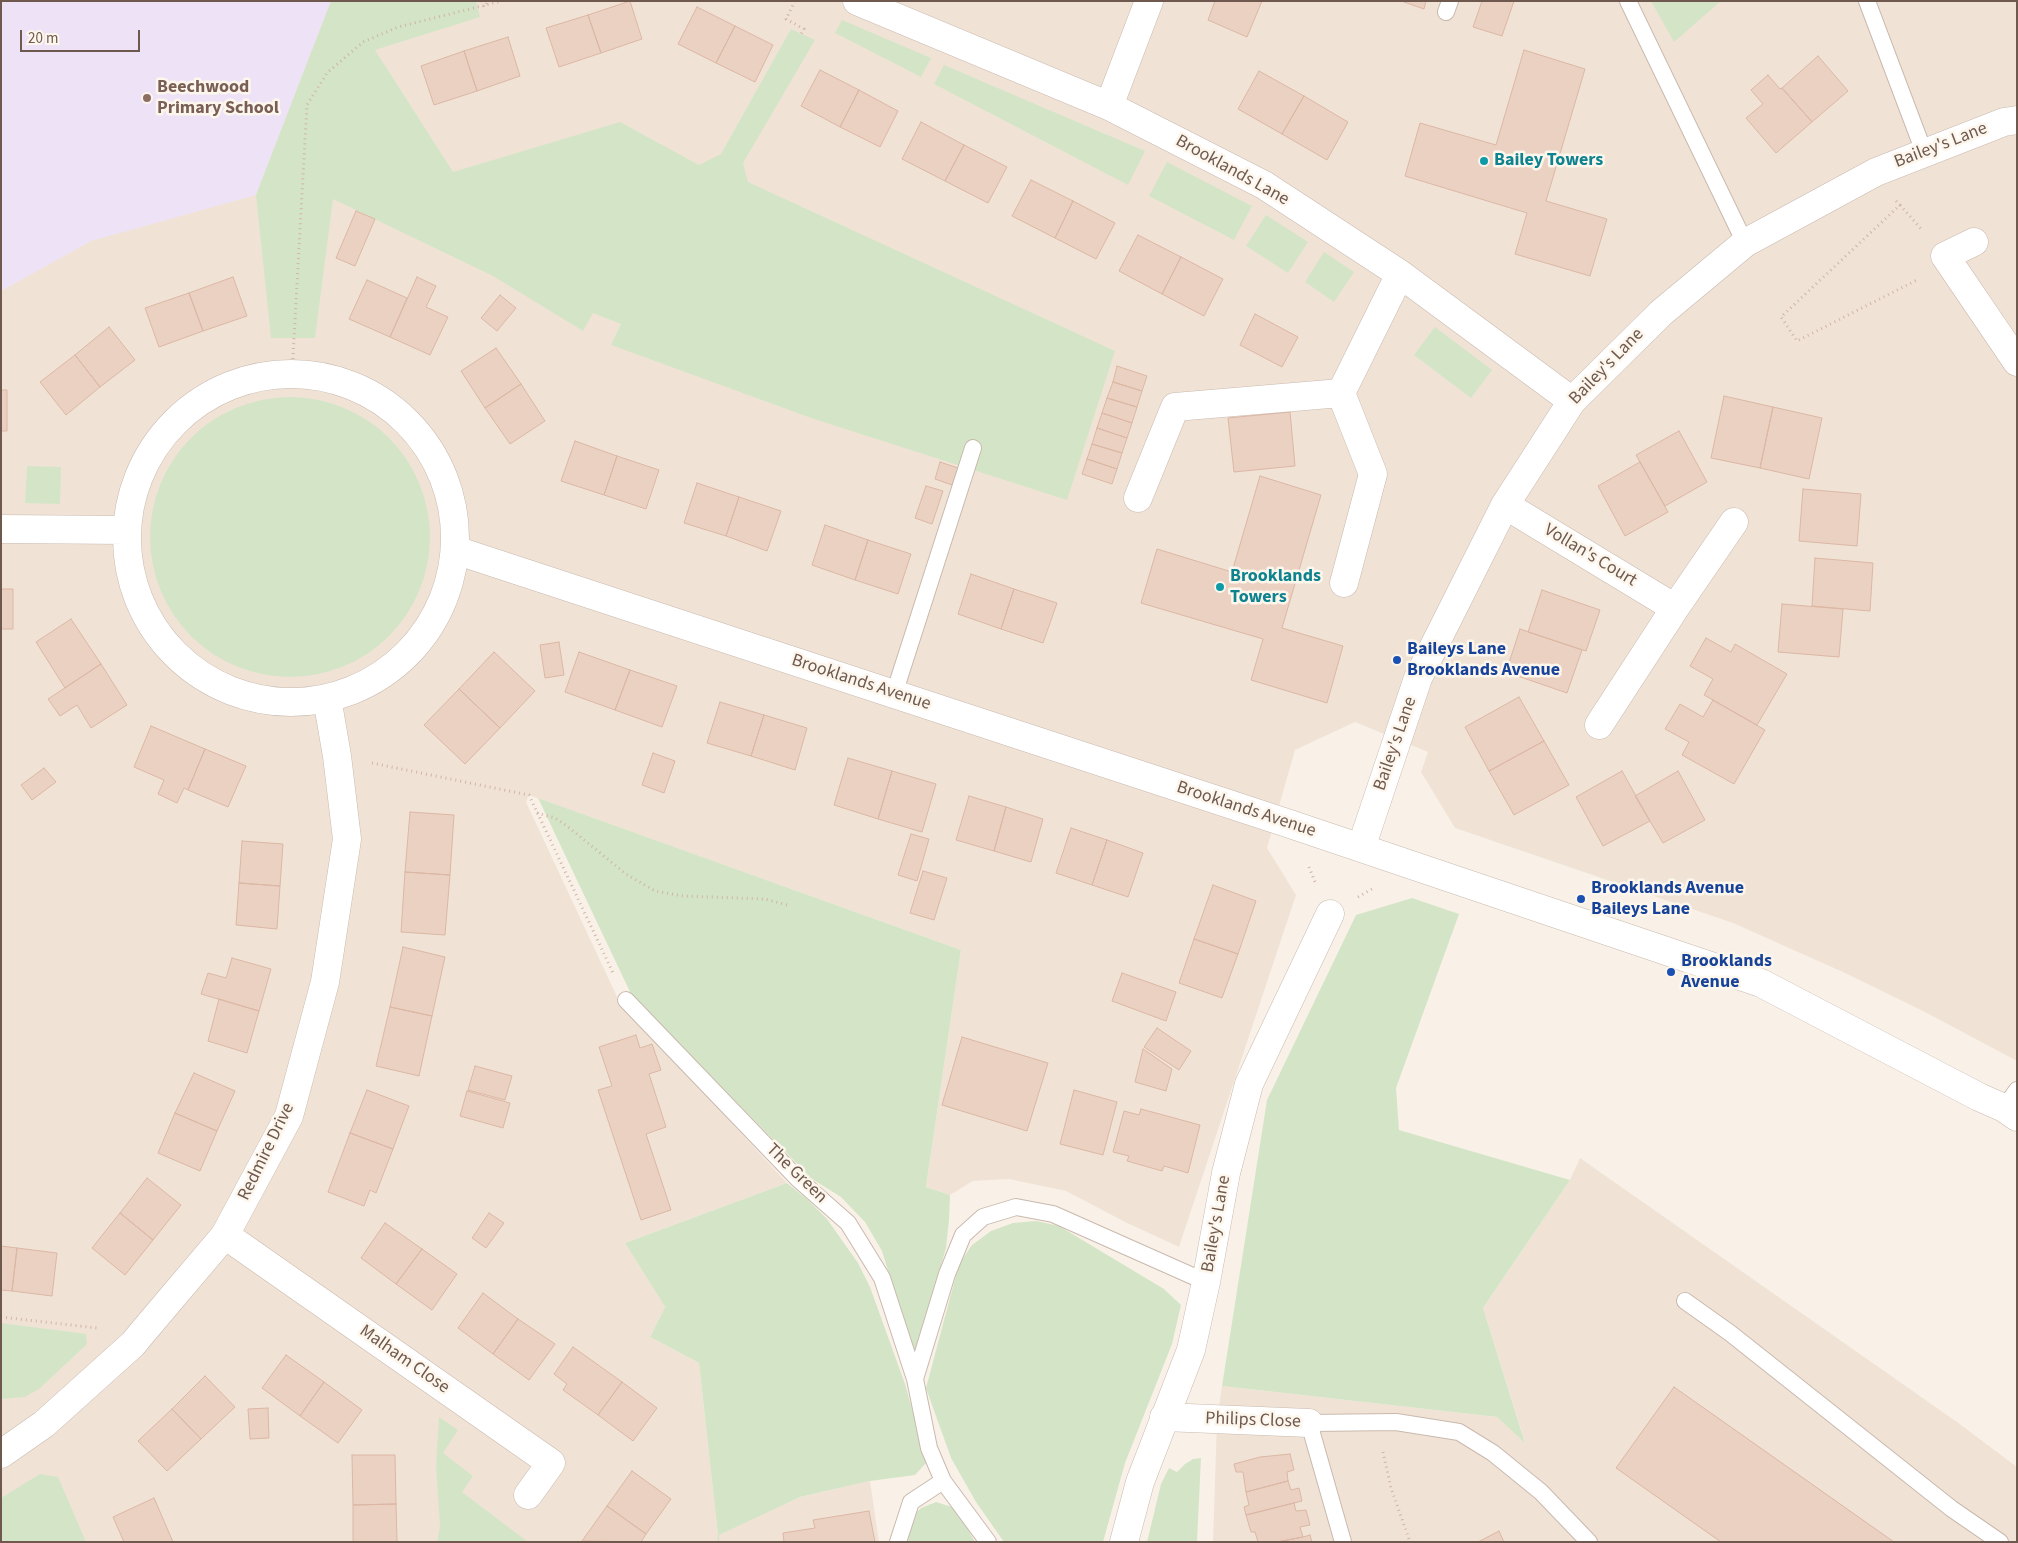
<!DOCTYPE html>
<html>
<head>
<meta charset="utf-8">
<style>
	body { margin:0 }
	#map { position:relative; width:2018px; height:1543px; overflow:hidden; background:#f9f1e7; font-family:"Source Sans 3",sans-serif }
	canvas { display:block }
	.frame { position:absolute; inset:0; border:2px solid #6f594e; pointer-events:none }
	.scale { position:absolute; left:20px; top:30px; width:120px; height:22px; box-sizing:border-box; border:2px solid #6f594e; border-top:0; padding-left:6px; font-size:15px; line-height:18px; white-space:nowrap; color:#6f594e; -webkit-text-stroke:4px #fdf6ec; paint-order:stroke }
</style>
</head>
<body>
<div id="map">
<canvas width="2018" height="1543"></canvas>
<div class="frame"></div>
<div class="scale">20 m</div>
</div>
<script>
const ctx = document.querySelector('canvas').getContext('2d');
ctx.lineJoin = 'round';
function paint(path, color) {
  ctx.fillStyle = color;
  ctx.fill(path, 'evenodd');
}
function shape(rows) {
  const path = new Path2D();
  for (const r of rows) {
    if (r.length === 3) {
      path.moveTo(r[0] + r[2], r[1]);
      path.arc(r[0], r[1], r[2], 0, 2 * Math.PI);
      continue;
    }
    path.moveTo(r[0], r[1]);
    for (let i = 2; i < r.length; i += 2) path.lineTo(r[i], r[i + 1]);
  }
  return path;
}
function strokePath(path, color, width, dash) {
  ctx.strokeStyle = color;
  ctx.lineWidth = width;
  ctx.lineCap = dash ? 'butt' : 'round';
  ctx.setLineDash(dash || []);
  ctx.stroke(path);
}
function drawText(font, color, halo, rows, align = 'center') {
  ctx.font = font + ' "Source Sans 3",sans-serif';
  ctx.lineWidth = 5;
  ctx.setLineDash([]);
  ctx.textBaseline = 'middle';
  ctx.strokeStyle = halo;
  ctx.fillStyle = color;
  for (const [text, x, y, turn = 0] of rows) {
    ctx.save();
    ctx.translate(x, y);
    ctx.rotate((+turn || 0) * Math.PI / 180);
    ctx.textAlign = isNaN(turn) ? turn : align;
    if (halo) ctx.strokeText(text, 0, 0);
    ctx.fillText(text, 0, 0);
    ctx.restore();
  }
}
paint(shape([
	[1,1,2017,1,2017,1061,1923,1011,1845,973,1733,923,1455,828,1421,772,1428,752,1355,722,1295,750,1267,848,1296,895,1179,1247,1125,1222,1066,1191,1009,1179,973,1181,950,1195,926,1187,961,950,529,795,526,802,619,1001,787,1183,625,1243,665,1307,650,1337,699,1363,718,1534,800,1497,870,1481,879,1542,1,1542],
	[1580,1158,1957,1422,2017,1467,2017,1542,1213,1542,1217,1420,1222,1386,1497,1417,1525,1442,1483,1308,1570,1180]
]), '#f0e3d6');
paint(shape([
	[1,1,331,1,256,195,91,241,1,291]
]), '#eee3f6');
paint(shape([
	[331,1,476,1,480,17,375,50,453,172,620,122,699,165,721,154,791,29,815,40,743,163,748,182,1115,351,1067,500,814,419,611,345,621,324,593,313,583,331,493,276,333,199,315,338,271,338,256,195],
	[1651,1,1721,1,1674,42],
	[842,20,931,58,921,77,835,33],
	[944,65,1145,151,1128,185,934,84],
	[1167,162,1252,206,1234,240,1149,196],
	[1266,215,1308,242,1288,273,1246,246],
	[1324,252,1354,272,1334,302,1305,282],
	[1435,327,1492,370,1471,398,1414,355],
	[290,537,140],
	[27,466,61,467,60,504,25,503],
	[538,798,961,950,926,1187,950,1195,949,1220,946,1248,914,1357,882,1251,865,1222,841,1197,812,1179,632,996],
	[1412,898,1459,914,1396,1088,1399,1130,1570,1180,1483,1308,1525,1443,1497,1417,1222,1386,1267,1100,1356,915],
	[787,1183,808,1200,827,1219,858,1263,870,1287,905,1384,927,1462,915,1475,870,1481,800,1497,719,1535,719,1542,717,1542,718,1535,699,1363,650,1337,665,1307,625,1243],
	[1036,1221,1059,1226,1164,1289,1181,1305,1172,1344,1125,1463,1103,1542,1004,1542,976,1502,951,1458,926,1388,959,1264,972,1245,991,1231,1013,1223],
	[1,1323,86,1334,87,1344,39,1389,25,1397,1,1399],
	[439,1417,458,1430,443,1453,473,1476,462,1492,528,1542,437,1542,440,1526,436,1466],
	[1201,1458,1197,1542,1147,1542,1161,1484,1169,1468,1177,1472,1185,1464,1193,1459],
	[40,1474,58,1477,86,1542,1,1542,1,1498],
	[936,1502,952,1507,958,1512,975,1542,908,1542,911,1522,915,1514,921,1508]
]), '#d4e5c7');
const building = shape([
	[630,1,642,39,601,53,588,15,630,1],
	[1215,1,1262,1,1247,37,1208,20,1215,1],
	[1401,1,1426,1,1424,9,1401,1],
	[1482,1,1514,1,1502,36,1473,27,1482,1],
	[697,7,735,26,716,63,678,44,697,7],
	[588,15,601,53,559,67,546,28,588,15],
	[735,26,773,45,755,82,716,63,735,26],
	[508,37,520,76,477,91,464,51,508,37],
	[1524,50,1585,69,1546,201,1607,219,1590,276,1515,254,1527,213,1405,176,1420,123,1496,145,1524,50],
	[464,51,477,91,434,105,421,66,464,51],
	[1818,56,1848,91,1812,122,1782,88,1818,56],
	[820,70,859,90,840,127,801,106,820,70],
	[1259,71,1304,96,1282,134,1238,109,1259,71],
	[1768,75,1780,89,1782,88,1812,122,1776,153,1746,118,1763,104,1751,90,1768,75],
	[859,90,898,111,880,147,840,127,859,90],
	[1304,96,1348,122,1327,160,1282,134,1304,96],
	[921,122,964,145,945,181,902,159,921,122],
	[964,145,1007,167,988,203,945,181,964,145],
	[1031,180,1073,201,1055,238,1012,216,1031,180],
	[1073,201,1115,223,1096,259,1055,238,1073,201],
	[356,211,375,219,355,266,336,258,356,211],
	[1138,235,1181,257,1162,294,1119,271,1138,235],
	[1181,257,1223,279,1204,316,1162,294,1181,257],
	[233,277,247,316,203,331,189,293,233,277],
	[417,277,436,286,426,307,448,317,430,355,390,337,417,277],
	[367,280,407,298,390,337,349,319,367,280],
	[189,293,203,331,159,347,145,308,189,293],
	[500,295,516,308,497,331,481,318,500,295],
	[1255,314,1298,337,1282,367,1240,345,1255,314],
	[109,327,135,360,100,387,75,355,109,327],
	[496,348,521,384,485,408,461,371,496,348],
	[75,355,100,387,66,415,40,382,75,355],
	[1117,366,1147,376,1142,391,1113,382,1117,366],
	[1113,382,1142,391,1137,407,1107,398,1113,382],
	[521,384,545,421,510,444,485,408,521,384],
	[1,390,7,390,7,431,1,431,1,390],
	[1724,396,1773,407,1760,468,1711,458,1724,396],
	[1107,398,1137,407,1132,423,1102,413,1107,398],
	[1773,407,1822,418,1809,479,1760,468,1773,407],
	[1290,412,1295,466,1234,472,1228,418,1290,412],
	[1102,413,1132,423,1127,438,1097,428,1102,413],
	[1097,428,1127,438,1122,453,1092,444,1097,428],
	[1679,431,1707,482,1665,506,1636,455,1679,431],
	[575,441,617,456,604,495,561,481,575,441],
	[1092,444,1122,453,1117,469,1087,459,1092,444],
	[617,456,659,470,646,509,604,495,617,456],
	[1087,459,1117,469,1112,484,1082,474,1087,459],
	[940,462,958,468,952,485,935,479,940,462],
	[1640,462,1668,512,1625,536,1598,486,1640,462],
	[1260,476,1321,495,1282,628,1343,646,1327,703,1251,680,1263,639,1141,603,1157,549,1232,572,1260,476],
	[697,483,739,497,726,536,684,523,697,483],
	[926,486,943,491,932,524,915,518,926,486],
	[1803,489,1861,494,1857,546,1799,541,1803,489],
	[739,497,781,511,767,551,726,536,739,497],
	[825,525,868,540,855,580,812,565,825,525],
	[868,540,911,554,898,594,855,580,868,540],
	[1815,558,1873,563,1870,611,1812,606,1815,558],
	[971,574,1014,589,1001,629,958,614,971,574],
	[1,589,13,589,13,629,1,629,1,589],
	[1014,589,1057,603,1043,643,1001,629,1014,589],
	[1542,590,1600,610,1586,651,1528,632,1542,590],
	[1782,604,1843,609,1839,657,1778,652,1782,604],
	[71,619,101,664,65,688,36,642,71,619],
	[1520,629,1582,650,1567,693,1506,672,1520,629],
	[1706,638,1731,652,1735,644,1787,674,1757,725,1704,695,1713,679,1690,666,1706,638],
	[559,642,564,675,545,678,540,645,559,642],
	[494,652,535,691,500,728,459,689,494,652],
	[579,652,630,670,615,710,565,692,579,652],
	[101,664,127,705,91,728,77,705,60,716,48,699,101,664],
	[630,670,677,686,662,727,615,710,630,670],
	[459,689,500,728,465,764,424,725,459,689],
	[1519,697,1544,741,1489,771,1465,727,1519,697],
	[1713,700,1765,730,1734,784,1682,755,1689,742,1665,729,1680,704,1703,717,1713,700],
	[720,702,764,715,751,756,707,743,720,702],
	[764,715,807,728,795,770,751,756,764,715],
	[151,726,205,749,188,790,184,788,177,803,158,794,164,780,134,767,151,726],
	[1544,741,1569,785,1514,815,1489,771,1544,741],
	[205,749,246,766,228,807,188,790,205,749],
	[653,753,675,761,664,793,642,785,653,753],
	[848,758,892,771,878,819,834,805,848,758],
	[44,768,56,782,32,800,21,785,44,768],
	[892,771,936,784,922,832,878,819,892,771],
	[1622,771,1650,821,1603,846,1576,797,1622,771],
	[1678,771,1705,820,1663,843,1635,796,1678,771],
	[969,796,1006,807,994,851,956,840,969,796],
	[1006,807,1043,819,1031,862,994,851,1006,807],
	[410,812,454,815,450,875,405,872,410,812],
	[1071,828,1107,840,1092,885,1056,873,1071,828],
	[911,834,929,839,917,881,898,875,911,834],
	[1107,840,1143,853,1128,897,1092,885,1107,840],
	[242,841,283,844,280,886,239,883,242,841],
	[923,871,947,878,934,920,910,913,923,871],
	[405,872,450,875,445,935,401,932,405,872],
	[239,883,280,886,277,929,236,925,239,883],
	[1213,885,1256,901,1238,954,1194,939,1213,885],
	[1194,939,1238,954,1222,998,1179,983,1194,939],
	[403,947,445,957,432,1016,390,1007,403,947],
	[232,958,271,969,259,1011,201,994,208,973,226,978,232,958],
	[1122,973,1176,992,1166,1021,1112,1001,1122,973],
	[219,999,259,1011,247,1053,208,1041,219,999],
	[390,1007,432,1016,419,1076,376,1066,390,1007],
	[1157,1028,1191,1051,1179,1070,1144,1047,1157,1028],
	[636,1035,640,1048,652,1044,661,1070,649,1074,666,1127,646,1134,671,1210,641,1220,598,1090,612,1086,599,1047,636,1035],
	[962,1037,1048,1063,1027,1131,942,1105,962,1037],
	[1143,1049,1172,1069,1166,1091,1135,1082,1143,1049],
	[475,1066,512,1076,505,1100,468,1090,475,1066],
	[194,1073,235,1091,217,1131,175,1113,194,1073],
	[367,1090,409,1106,393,1149,350,1133,367,1090],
	[1074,1090,1117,1102,1103,1155,1060,1144,1074,1090],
	[467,1091,510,1103,503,1128,460,1116,467,1091],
	[1141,1109,1200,1125,1188,1173,1164,1166,1162,1171,1127,1161,1129,1156,1113,1152,1124,1111,1139,1115,1141,1109],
	[175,1113,217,1131,200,1171,158,1153,175,1113],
	[350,1133,393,1149,376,1193,370,1190,364,1206,328,1192,350,1133],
	[147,1178,181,1205,153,1240,120,1213,147,1178],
	[120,1213,153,1240,125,1275,92,1248,120,1213],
	[489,1213,504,1223,486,1248,472,1238,489,1213],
	[385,1223,422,1249,396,1284,361,1258,385,1223],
	[1,1246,17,1248,12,1291,1,1290,1,1246],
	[17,1248,57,1253,52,1296,12,1291,17,1248],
	[422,1249,457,1274,432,1310,396,1284,422,1249],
	[483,1293,518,1319,493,1354,458,1328,483,1293],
	[518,1319,555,1344,529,1380,493,1354,518,1319],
	[573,1347,622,1382,598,1415,563,1390,567,1384,554,1374,573,1347],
	[286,1355,324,1382,300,1416,262,1388,286,1355],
	[205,1376,235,1407,201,1439,172,1409,205,1376],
	[324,1382,362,1410,338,1443,300,1416,324,1382],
	[622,1382,657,1408,633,1441,598,1415,622,1382],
	[1674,1387,1894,1542,1721,1542,1616,1468,1674,1387],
	[268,1408,269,1438,250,1439,248,1409,268,1408],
	[172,1409,201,1439,167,1471,138,1441,172,1409],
	[1290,1454,1294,1470,1287,1472,1288,1481,1246,1492,1243,1472,1236,1472,1234,1464,1260,1457,1290,1454],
	[352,1455,395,1455,396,1504,353,1505,352,1455],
	[632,1471,671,1499,646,1534,607,1506,632,1471],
	[1288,1481,1291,1490,1299,1488,1302,1501,1246,1515,1244,1507,1249,1505,1246,1492,1288,1481],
	[154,1498,173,1542,124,1542,113,1517,154,1498],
	[1294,1503,1296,1511,1306,1510,1310,1525,1300,1527,1303,1537,1277,1542,1258,1542,1255,1532,1251,1532,1246,1515,1294,1503],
	[396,1504,397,1542,353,1542,353,1505,396,1504],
	[607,1506,646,1534,641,1542,582,1541,607,1506],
	[869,1511,875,1542,784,1542,783,1533,815,1528,813,1520,869,1511],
	[1499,1531,1504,1542,1478,1542,1499,1531],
	[1310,1535,1312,1542,1277,1542,1303,1537,1310,1535]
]);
paint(building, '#ebd1c2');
strokePath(building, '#dcb7a4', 1);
const service = shape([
	[1628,1,1745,243],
	[1867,1,1924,152],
	[1446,12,1450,1],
	[894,694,973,448],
	[626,1000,798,1179,848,1223,882,1278,915,1379,929,1448,943,1481,988,1542],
	[2004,1108,2017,1090],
	[1685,1301,1730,1333,1952,1509,2000,1542],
	[915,1379,947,1274,963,1235,983,1217,1016,1207,1053,1214,1206,1282],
	[898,1542,911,1502,943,1481],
	[1343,1542,1309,1423,1396,1422,1459,1432,1493,1453,1541,1492,1589,1542]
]);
const minor = shape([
	[857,1,1109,106,1264,185,1400,274,1572,401],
	[1109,106,1149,1],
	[1974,242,1945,256,2017,362],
	[291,538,164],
	[1341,393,1373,474,1344,583],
	[1138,498,1175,407,1341,393,1400,274],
	[1505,505,1675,608],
	[1,529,127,530],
	[455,550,1290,824,1761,983,1979,1097,2004,1108,2017,1117],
	[1599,725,1675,608,1734,522],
	[1361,848,1418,678,1505,505,1572,401,1661,313,1745,243,1876,172,2004,122,2017,120],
	[225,1235,551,1463,528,1495],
	[1164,1417,1309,1423],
	[1,1454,44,1424,133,1344,142,1333,225,1235,289,1116,325,982,347,839,337,756,327,698],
	[1124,1542,1140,1482,1191,1350,1206,1282,1226,1173,1249,1084,1330,914]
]);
strokePath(service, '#c9b9ae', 18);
strokePath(minor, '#c9b9ae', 29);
strokePath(shape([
	[482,1,484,7,488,1],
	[795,1,786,19,804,29,800,36],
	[1896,201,1900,205,1781,317,1797,341,1919,279],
	[1900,205,1923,231],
	[292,374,307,105,327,73,363,42,398,27,502,1],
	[372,763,529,795,614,975],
	[537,813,555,818,567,826,626,874,655,891,683,896,765,899,787,905],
	[1309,867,1315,882],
	[1358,897,1372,889],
	[1,1317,97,1328],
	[1383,1452,1391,1488,1410,1542]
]), '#d0b4a5', 3, [1, 4]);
strokePath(service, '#fff', 16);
strokePath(minor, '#fff', 28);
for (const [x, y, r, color] of [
	[147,98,5,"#8d6e63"],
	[1484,161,5,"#0f9aa8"],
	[1220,587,5,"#0f9aa8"],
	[1397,660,5,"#1a4fb4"],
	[1581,899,5,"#1a4fb4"],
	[1671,972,5,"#1a4fb4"]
]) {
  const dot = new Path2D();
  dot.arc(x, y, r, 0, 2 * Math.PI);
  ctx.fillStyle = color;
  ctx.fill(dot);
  strokePath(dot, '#fdf6ec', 2);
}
drawText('bold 18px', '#785e54', '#fdf6ec', [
	["Beechwood",157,88],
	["Primary School",157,109]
], 'left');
drawText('18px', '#6f594e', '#fdf6ec', [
	["Bailey's Lane",1941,146,-21],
	["Brooklands Lane",1232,171,29],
	["Bailey's Lane",1607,367,-46],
	["Vollan's Court",1590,556,31],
	["Brooklands Avenue",861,683,18],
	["Bailey's Lane",1396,744,-71],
	["Brooklands Avenue",1246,810,18],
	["Redmire Drive",267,1152,-64],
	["The Green",796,1174,44],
	["Bailey's Lane",1217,1224,-80],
	["Malham Close",404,1360,35],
	["Philips Close",1253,1421,2]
]);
drawText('bold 18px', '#0d838f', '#fdf6ec', [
	["Bailey Towers",1494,161],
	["Brooklands",1230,577],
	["Towers",1230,598]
], 'left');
drawText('bold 18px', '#164399', '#fdf6ec', [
	["Baileys Lane",1407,650],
	["Brooklands Avenue",1407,671],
	["Brooklands Avenue",1591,889],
	["Baileys Lane",1591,910],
	["Brooklands",1681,962],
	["Avenue",1681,983]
], 'left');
</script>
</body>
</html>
